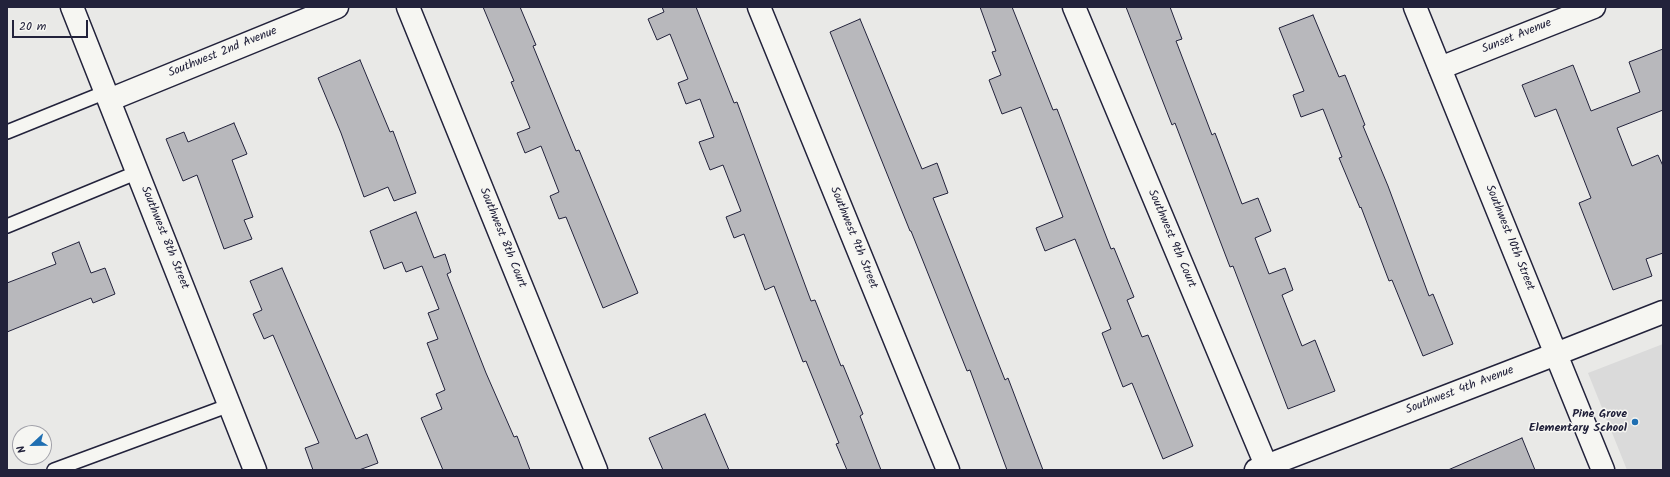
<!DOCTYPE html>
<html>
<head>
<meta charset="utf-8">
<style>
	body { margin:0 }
	#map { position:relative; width:1670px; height:477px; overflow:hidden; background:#e9e9e7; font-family:Kalam,sans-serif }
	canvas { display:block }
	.frame { position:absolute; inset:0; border:8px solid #22223b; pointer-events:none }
	.north { position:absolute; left:12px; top:425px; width:40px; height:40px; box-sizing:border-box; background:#f6f6f2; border:1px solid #a1a1a9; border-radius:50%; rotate:248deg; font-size:11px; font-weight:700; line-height:16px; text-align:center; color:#22223b }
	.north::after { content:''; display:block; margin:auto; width:14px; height:18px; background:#1f6fb2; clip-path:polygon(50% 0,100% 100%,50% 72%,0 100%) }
	.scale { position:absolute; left:12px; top:20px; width:76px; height:18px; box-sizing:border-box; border:2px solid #22223b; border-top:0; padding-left:5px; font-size:12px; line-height:14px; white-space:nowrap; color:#22223b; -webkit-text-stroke:3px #f6f6f2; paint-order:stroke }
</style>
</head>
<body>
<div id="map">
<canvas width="1670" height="477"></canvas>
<div class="frame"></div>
<div class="north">N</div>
<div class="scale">20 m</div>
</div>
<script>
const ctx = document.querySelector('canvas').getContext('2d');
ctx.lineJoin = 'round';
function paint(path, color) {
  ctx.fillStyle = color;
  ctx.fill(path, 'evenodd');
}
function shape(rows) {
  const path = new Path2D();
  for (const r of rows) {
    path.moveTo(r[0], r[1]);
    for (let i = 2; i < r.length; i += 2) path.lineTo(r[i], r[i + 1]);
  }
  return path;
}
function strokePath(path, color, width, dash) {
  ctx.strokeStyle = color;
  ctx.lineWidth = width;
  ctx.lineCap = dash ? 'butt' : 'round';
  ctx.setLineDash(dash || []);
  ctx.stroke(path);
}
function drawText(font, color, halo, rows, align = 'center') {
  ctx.font = font + ' Kalam,sans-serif';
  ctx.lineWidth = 3;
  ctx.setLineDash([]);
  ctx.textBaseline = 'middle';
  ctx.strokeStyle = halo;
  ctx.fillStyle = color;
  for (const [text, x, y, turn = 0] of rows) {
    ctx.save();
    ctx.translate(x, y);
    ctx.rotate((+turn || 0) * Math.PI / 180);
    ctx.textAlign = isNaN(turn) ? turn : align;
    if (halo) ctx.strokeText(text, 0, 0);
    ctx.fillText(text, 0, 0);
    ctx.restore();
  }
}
paint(shape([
	[1663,344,1663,470,1627,470,1588,373]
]), '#dadada');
const building = shape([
	[483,7,520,7,536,45,533,46,576,151,579,150,638,293,603,308,566,217,559,219,550,196,559,192,541,146,525,153,517,133,530,128,511,82,514,81,483,7],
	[662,7,696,7,734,103,737,102,811,301,815,300,841,366,843,365,863,414,860,416,881,470,847,470,836,444,839,443,806,361,803,362,774,286,765,290,744,234,734,238,726,217,741,211,723,165,710,170,699,142,714,137,700,99,686,104,678,83,688,79,670,34,657,40,648,19,664,12,662,7],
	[980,7,1012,7,1053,110,1057,109,1111,249,1114,248,1134,297,1127,300,1142,337,1148,335,1193,446,1163,459,1132,383,1123,387,1102,333,1111,329,1075,239,1045,251,1036,228,1063,217,1021,107,1002,114,989,80,1001,75,992,52,996,51,980,7],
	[1126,7,1170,7,1182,39,1176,41,1212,135,1215,133,1242,204,1258,198,1271,231,1255,238,1269,274,1285,268,1293,290,1282,295,1302,346,1315,340,1335,391,1288,409,1233,266,1230,267,1175,123,1172,125,1126,7],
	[1313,15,1339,77,1345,75,1365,125,1363,126,1388,186,1429,296,1433,294,1453,344,1423,356,1392,280,1389,281,1361,207,1360,208,1339,158,1342,157,1323,109,1301,117,1293,95,1304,91,1279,28,1313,15],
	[860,19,922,169,937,163,948,193,933,198,1005,380,1008,378,1043,470,1007,470,970,370,967,371,911,231,910,231,830,32,860,19],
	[1663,49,1663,110,1617,128,1632,166,1658,155,1663,166,1663,253,1646,259,1652,276,1613,290,1579,203,1591,198,1556,109,1535,117,1522,85,1573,65,1591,111,1640,92,1629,62,1663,49],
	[360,60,390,132,393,131,416,193,394,201,388,187,364,197,341,133,318,78,360,60],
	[234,123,247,154,232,160,253,217,244,220,252,239,224,249,197,175,183,181,166,139,184,132,188,142,234,123],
	[416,212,434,258,445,254,451,272,447,274,486,373,514,437,517,436,530,470,443,470,421,418,442,409,436,394,445,390,427,343,438,339,428,313,439,309,422,266,406,272,402,262,384,269,370,231,416,212],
	[79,242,91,273,105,268,115,294,93,303,91,298,7,332,7,283,56,264,52,253,79,242],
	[282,268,356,439,367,434,378,463,359,470,313,470,305,448,319,443,273,335,264,339,253,314,262,310,250,281,282,268],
	[705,414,729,470,663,470,649,438,705,414],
	[1522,438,1535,470,1448,470,1522,438]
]);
paint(building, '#b8b8bc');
strokePath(building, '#22223b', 1);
const lane = shape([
	[7,132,106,92],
	[7,226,138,172],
	[54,470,230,405]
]);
const street = shape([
	[72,7,255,470],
	[408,7,596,470],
	[759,7,948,470],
	[1074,7,1268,470],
	[1440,68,1594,7],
	[109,100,337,7],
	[1256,470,1556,354]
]);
const secondary = shape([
	[1415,7,1603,470],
	[1556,354,1663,312]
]);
strokePath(lane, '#22223b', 16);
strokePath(street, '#22223b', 25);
strokePath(secondary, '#22223b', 25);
strokePath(lane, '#f6f6f2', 13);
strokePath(street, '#f6f6f2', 22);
strokePath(secondary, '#f6f6f2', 22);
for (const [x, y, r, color] of [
	[1635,422,4,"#1f6fb2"]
]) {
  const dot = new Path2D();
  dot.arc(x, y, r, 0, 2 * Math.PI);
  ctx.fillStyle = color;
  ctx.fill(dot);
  strokePath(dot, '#f6f6f2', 1.5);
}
drawText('12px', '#22223b', '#f6f6f2', [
	["Sunset Avenue",1517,37,-22],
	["Southwest 2nd Avenue",223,53,-22],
	["Southwest 8th Street",164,238,68],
	["Southwest 8th Court",502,238,68],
	["Southwest 9th Street",853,238,68],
	["Southwest 10th Street",1509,238,68],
	["Southwest 9th Court",1171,239,67],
	["Southwest 4th Avenue",1460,391,-21]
]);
drawText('bold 12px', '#22223b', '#f6f6f2', [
	["Pine Grove",1627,415],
	["Elementary School",1627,429]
], 'right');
</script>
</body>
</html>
